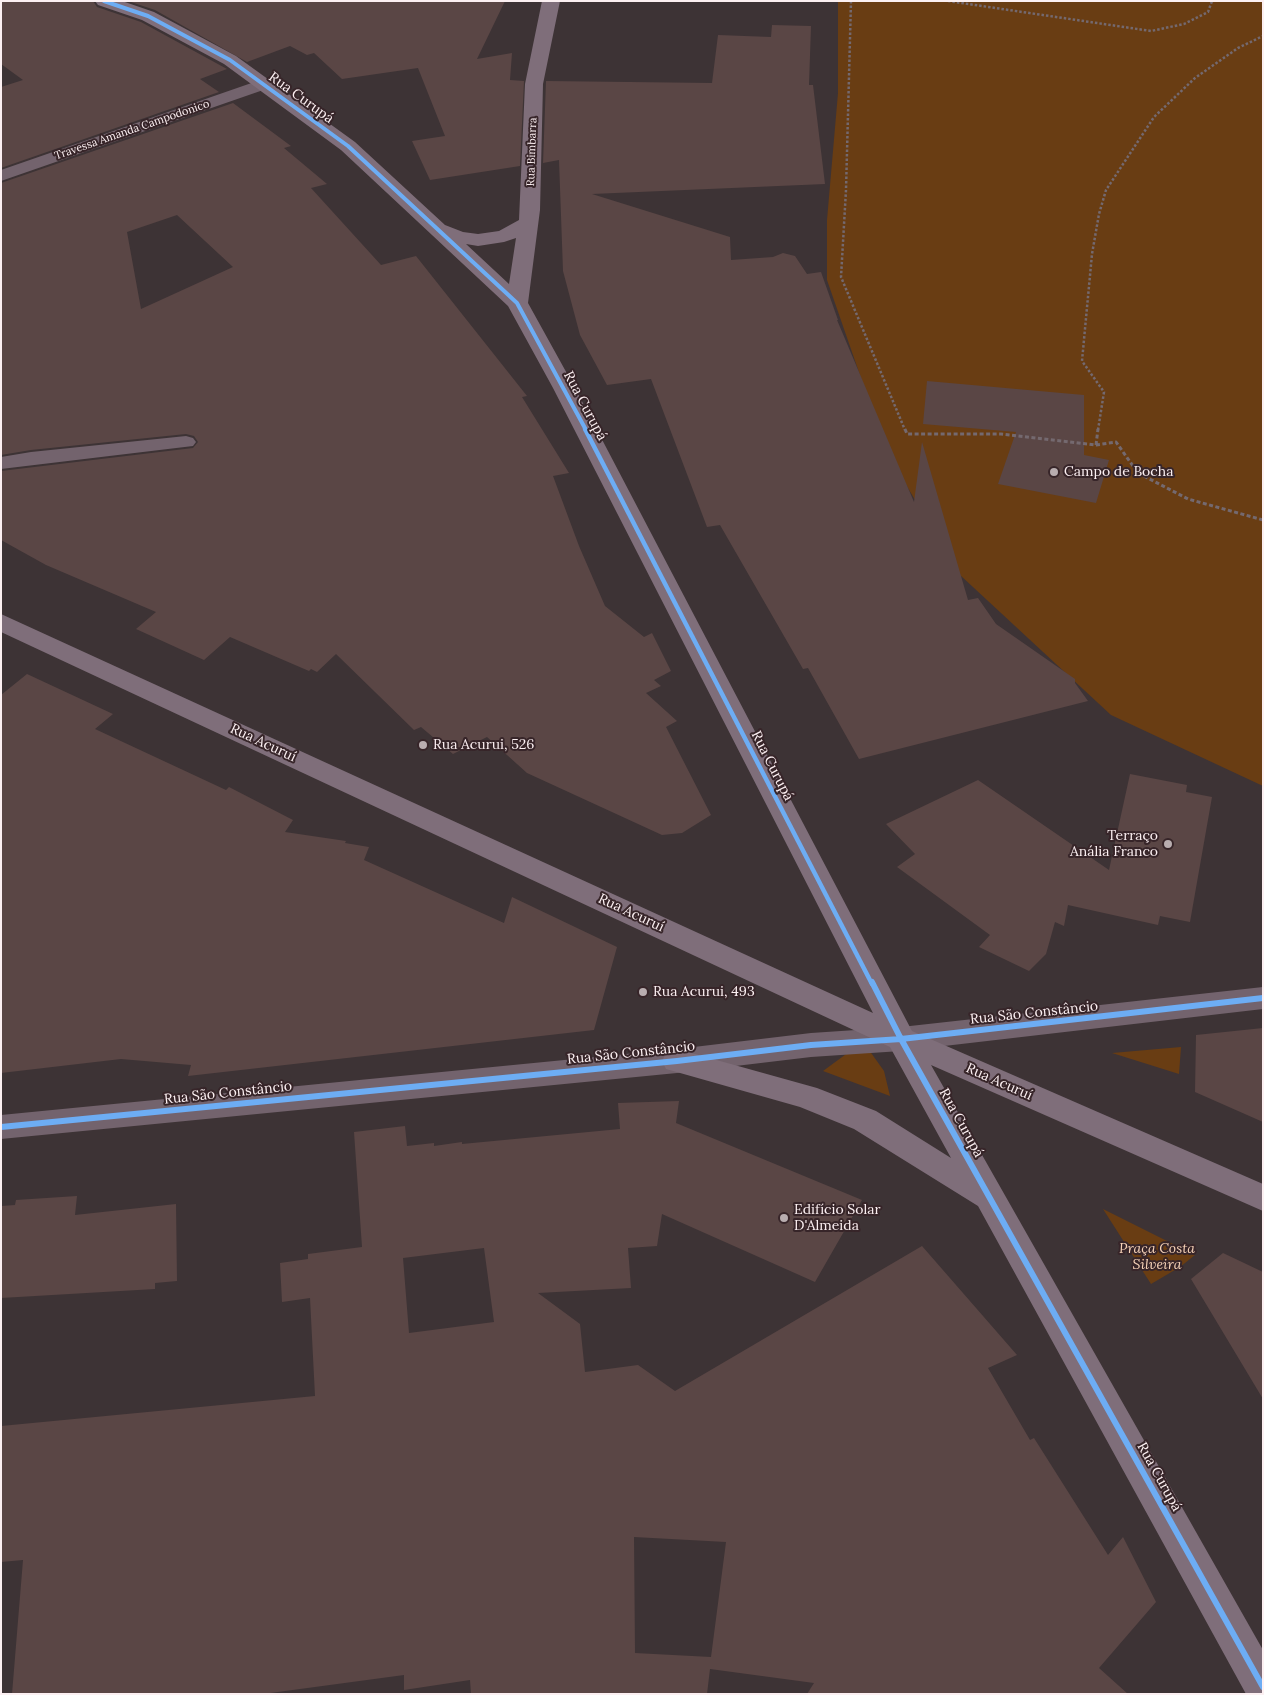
<!DOCTYPE html>
<html>
<head>
<meta charset="utf-8">
<style>
	body { margin:0 }
	#map { position:relative; width:1264px; height:1695px; overflow:hidden; background:#3d3335; font-family:Lora,serif }
	canvas { display:block }
	.frame { position:absolute; inset:0; border:2px solid #fcf0f2; pointer-events:none }
</style>
</head>
<body>
<div id="map">
<canvas width="1264" height="1695"></canvas>
<div class="frame"></div>
</div>
<script>
const ctx = document.querySelector('canvas').getContext('2d');
ctx.lineJoin = 'round';
function paint(path, color) {
  ctx.fillStyle = color;
  ctx.fill(path, 'evenodd');
}
function shape(rows) {
  const path = new Path2D();
  for (const r of rows) {
    path.moveTo(r[0], r[1]);
    for (let i = 2; i < r.length; i += 2) path.lineTo(r[i], r[i + 1]);
  }
  return path;
}
function strokePath(path, color, width, dash) {
  ctx.strokeStyle = color;
  ctx.lineWidth = width;
  ctx.lineCap = dash ? 'butt' : 'round';
  ctx.setLineDash(dash || []);
  ctx.stroke(path);
}
function drawText(font, color, halo, rows, align = 'center') {
  ctx.font = font + ' Lora,serif';
  ctx.lineWidth = 4;
  ctx.setLineDash([]);
  ctx.textBaseline = 'middle';
  ctx.strokeStyle = halo;
  ctx.fillStyle = color;
  for (const [text, x, y, turn = 0] of rows) {
    ctx.save();
    ctx.translate(x, y);
    ctx.rotate((+turn || 0) * Math.PI / 180);
    ctx.textAlign = isNaN(turn) ? turn : align;
    if (halo) ctx.strokeText(text, 0, 0);
    ctx.fillText(text, 0, 0);
    ctx.restore();
  }
}
paint(shape([
	[838,1,1263,1,1263,786,1111,715,960,575,887,453,827,280,827,220,838,93],
	[1181,1047,1179,1074,1112,1053],
	[853,1049,869,1050,884,1071,890,1096,823,1071],
	[1103,1209,1195,1255,1180,1267,1151,1284]
]), '#693d13');
paint(shape([
	[1,1,93,1,97,7,141,22,227,69,200,79,219,92,1,168,1,87,23,80,1,64],
	[128,1,505,1,477,59,512,53,510,80,524,81,520,166,430,180,412,141,445,136,418,68,342,79,314,53,307,55,290,46,247,62,155,10],
	[772,25,811,26,809,85,813,85,825,184,592,194,730,237,731,260,773,257,783,253,795,256,807,274,821,272,838,320,837,320,914,502,922,442,968,600,978,598,996,624,1075,679,1075,683,1088,701,859,759,808,668,803,669,720,525,707,527,651,379,607,385,580,335,563,271,559,160,543,163,546,81,712,83,718,35,771,37],
	[233,103,291,146,284,148,327,184,311,188,381,265,416,256,527,396,522,397,569,473,553,476,579,546,605,606,644,637,652,633,671,671,654,680,661,686,646,693,677,721,666,727,711,815,682,833,662,835,527,773,487,737,453,754,421,727,414,730,336,654,317,672,311,669,309,671,230,637,204,660,136,629,156,612,46,565,1,540,1,471,193,448,198,442,194,436,186,434,31,450,1,455,1,183],
	[177,215,233,267,141,309,127,232],
	[927,381,1084,395,1084,455,1109,460,1096,503,998,484,1016,432,923,424],
	[27,674,113,714,95,729,226,790,229,787,293,820,285,832,346,841,345,843,369,847,364,860,504,923,512,897,617,947,594,1030,188,1076,191,1065,121,1059,1,1073,1,695],
	[1130,774,1187,785,1186,792,1212,797,1190,922,1160,916,1158,925,1068,905,1064,926,1055,922,1046,954,1029,971,979,947,990,935,897,867,915,854,886,824,978,780,1109,870],
	[1263,1028,1263,1122,1195,1092,1196,1035],
	[679,1101,676,1123,862,1200,815,1282,662,1214,657,1246,628,1248,631,1288,538,1293,580,1324,585,1372,638,1365,675,1391,922,1246,1017,1355,988,1368,1030,1440,1034,1438,1108,1555,1123,1537,1156,1602,1099,1668,1128,1694,807,1694,814,1683,710,1669,707,1694,471,1694,470,1680,404,1690,404,1675,263,1694,12,1694,23,1560,1,1562,1,1426,315,1396,310,1298,282,1302,280,1263,308,1259,308,1254,362,1247,354,1132,405,1126,407,1146,434,1143,434,1146,462,1142,462,1144,620,1129,618,1103],
	[484,1248,494,1322,409,1333,403,1258],
	[634,1537,726,1542,711,1657,635,1653],
	[77,1196,75,1215,176,1204,177,1281,155,1283,155,1289,1,1298,1,1206,15,1205,16,1200],
	[1223,1253,1263,1272,1263,1399,1191,1279]
]), '#5a4645');
strokePath(shape([
	[851,1,846,190,841,277,905,430],
	[948,1,1151,31,1184,24,1208,12,1212,1],
	[1098,430,1104,392,1082,361,1092,254,1099,214,1106,190,1154,117,1195,78,1238,48,1263,36]
]), '#74696f', 2.5, [2.5, 2]);
strokePath(shape([
	[905,429,907,434,1001,434,1096,445,1116,442,1138,473,1188,499,1263,520],
	[1096,445,1098,429]
]), '#74696f', 3, [4, 2.5]);
paint(shape([
	[263,79,269,80,271,84,269,88,1,181,1,170,263,79],
	[186,436,193,438,196,442,193,446,1,469,1,457,31,452,186,436]
]), '#73636d');
paint(shape([
	[1263,987,1263,1009,901,1051,811,1057,677,1073,1,1139,1,1115,677,1049,811,1033,901,1027,1263,987]
]), '#73636d');
paint(shape([
	[95,1,122,1,154,12,236,56,355,142,445,225,463,232,478,234,499,231,519,220,525,84,542,1,560,1,543,84,540,210,528,303,575,388,912,1031,1263,1184,1263,1211,931,1065,1263,1650,1263,1694,1246,1694,978,1206,854,1129,800,1107,666,1069,662,1061,666,1053,677,1049,817,1088,876,1111,951,1158,890,1047,1,632,1,614,873,1013,553,388,508,306,341,150,224,64,142,20,98,5,95,1],
	[516,238,509,284,466,244,478,246,504,242,516,238]
]), '#7f6e7a');
strokePath(shape([
	[104,1,148,16,230,60,348,146,517,303,586,430]
]), '#6dadf4', 4);
strokePath(shape([
	[585,429,872,984]
]), '#6dadf4', 4.5);
strokePath(shape([
	[872,982,901,1039,1263,1687],
	[1,1127,677,1061,811,1045,901,1039,1263,998]
]), '#6dadf4', 6);
for (const [x, y, r, color] of [
	[1054,472,5,"#b9aeb0"],
	[423,745,5,"#b9aeb0"],
	[1168,844,5,"#b9aeb0"],
	[643,992,5,"#b9aeb0"],
	[784,1218,5,"#b9aeb0"]
]) {
  const dot = new Path2D();
  dot.arc(x, y, r, 0, 2 * Math.PI);
  ctx.fillStyle = color;
  ctx.fill(dot);
  strokePath(dot, '#372529', 2);
}
drawText('11px', '#fcf0f2', '#372529', [
	["Travessa Amanda Campodonico",132,130,-19],
	["Rua Bimbarra",532,152,-88]
]);
drawText('14px', '#fcf0f2', '#372529', [
	["Rua Curupá",301,98,36],
	["Rua Curupá",585,406,62],
	["Rua Acuruí",263,743,25],
	["Rua Curupá",772,766,63],
	["Rua Acuruí",631,913,25],
	["Rua São Constâncio",1034,1013,-6],
	["Rua São Constâncio",631,1053,-6],
	["Rua Acuruí",999,1082,24],
	["Rua São Constâncio",228,1093,-6],
	["Rua Curupá",961,1123,61],
	["Rua Curupá",1159,1477,61]
]);
drawText('14px', '#fcf0f2', '#372529', [
	["Campo de Bocha",1064,472],
	["Rua Acurui, 526",433,745],
	["Terraço",1158,836,"right"],
	["Anália Franco",1158,852,"right"],
	["Rua Acurui, 493",653,992],
	["Edifício Solar",794,1210],
	["D'Almeida",794,1226]
], 'left');
drawText('italic 14px', '#f7d3b8', '#372529', [
	["Praça Costa",1157,1249],
	["Silveira",1157,1265]
]);
</script>
</body>
</html>
